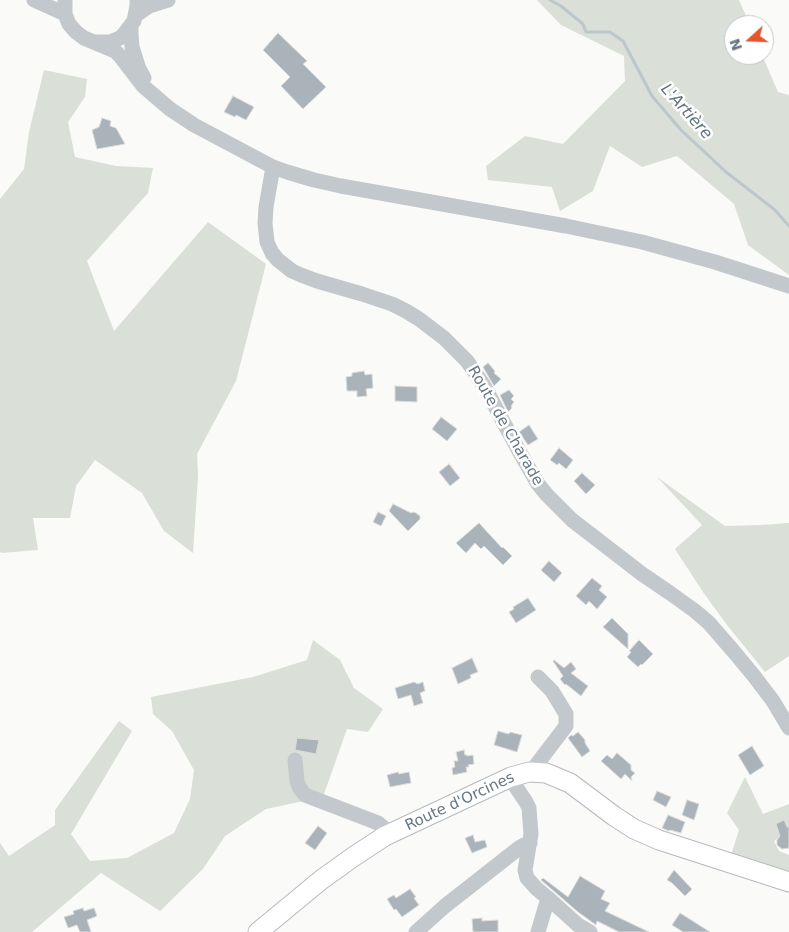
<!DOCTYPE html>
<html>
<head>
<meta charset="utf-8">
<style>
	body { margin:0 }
	#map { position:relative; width:789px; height:932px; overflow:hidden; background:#fafaf8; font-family:"DejaVu Sans",sans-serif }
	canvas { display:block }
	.north { position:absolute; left:724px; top:15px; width:50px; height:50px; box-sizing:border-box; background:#fff; border:1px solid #c1c8cd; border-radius:50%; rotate:250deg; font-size:14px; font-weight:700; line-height:20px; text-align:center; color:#657683 }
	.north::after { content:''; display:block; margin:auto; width:18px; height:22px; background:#e4572e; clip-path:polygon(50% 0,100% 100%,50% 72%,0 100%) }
</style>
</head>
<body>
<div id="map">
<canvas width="789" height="932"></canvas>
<div class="north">N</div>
</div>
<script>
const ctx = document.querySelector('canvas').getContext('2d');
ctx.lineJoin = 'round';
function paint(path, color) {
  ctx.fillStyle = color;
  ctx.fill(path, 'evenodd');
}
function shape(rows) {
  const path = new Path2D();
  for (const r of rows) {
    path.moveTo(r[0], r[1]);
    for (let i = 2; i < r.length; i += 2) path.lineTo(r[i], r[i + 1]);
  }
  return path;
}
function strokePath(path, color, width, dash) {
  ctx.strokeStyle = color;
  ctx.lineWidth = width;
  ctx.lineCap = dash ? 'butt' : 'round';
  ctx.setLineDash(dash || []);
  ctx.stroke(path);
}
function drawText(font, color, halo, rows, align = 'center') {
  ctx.font = font + ' "DejaVu Sans",sans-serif';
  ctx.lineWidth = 5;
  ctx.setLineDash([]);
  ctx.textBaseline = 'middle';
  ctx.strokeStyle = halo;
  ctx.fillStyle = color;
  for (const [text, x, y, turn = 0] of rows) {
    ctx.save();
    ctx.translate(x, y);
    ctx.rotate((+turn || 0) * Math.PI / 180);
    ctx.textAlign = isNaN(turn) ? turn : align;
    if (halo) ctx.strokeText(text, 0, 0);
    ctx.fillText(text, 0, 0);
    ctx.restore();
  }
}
paint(shape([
	[537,0,739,0,750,25,734,25,734,55,762,55,778,92,789,95,789,275,748,245,734,204,677,156,642,167,610,146,593,191,560,211,552,187,488,180,486,166,525,136,563,144,625,81,624,56,561,25],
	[44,70,87,79,85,97,68,122,75,157,116,166,153,168,148,193,87,261,114,331,208,222,266,264,236,381,197,454,198,476,193,553,164,531,142,493,95,460,76,486,70,518,33,518,38,550,1,553,0,551,0,199,24,169,29,132],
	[657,477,725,526,762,525,789,523,789,656,765,672,727,625,703,592,675,549,702,525],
	[313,640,340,660,354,688,383,709,368,732,347,729,323,797,266,809,225,836,203,869,160,911,101,873,32,932,0,932,0,843,9,856,55,825,55,810,119,721,132,731,71,834,90,861,127,858,174,833,190,799,194,770,172,731,153,714,151,697,253,677,307,660],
	[745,777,763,814,789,804,789,827,787,827,776,824,780,831,779,838,774,841,779,851,789,855,789,874,731,855,739,830,727,813]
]), '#dadfd7');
strokePath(shape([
	[550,0,561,6,583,24,586,32,610,32,623,41,652,96,681,130,726,172,775,210,789,226]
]), '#bbc7cb', 3);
const building = shape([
	[278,33,307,61,303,64,326,87,303,109,281,86,290,77,263,50,278,33],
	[233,96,254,107,246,120,236,115,235,117,224,112,233,96],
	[102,118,111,121,110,126,116,128,125,144,97,149,92,130,99,127,102,118],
	[488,363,495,371,494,373,501,379,494,386,483,367,488,363],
	[364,371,365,375,372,374,373,388,366,389,367,396,357,397,357,391,347,391,346,377,352,376,352,373,364,371],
	[395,386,417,387,417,402,395,401,395,386],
	[509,390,514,396,511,399,514,402,511,406,512,408,508,412,500,395,509,390],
	[441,417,457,429,447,441,432,429,441,417],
	[529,425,538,439,528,445,519,432,529,425],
	[559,448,573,460,566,469,559,463,557,465,550,460,559,448],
	[449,464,460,478,450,486,439,472,449,464],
	[582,473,595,485,586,494,574,481,582,473],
	[393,504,411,513,413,512,416,513,420,516,420,519,408,531,389,511,393,504],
	[378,512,386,516,381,526,373,522,378,512],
	[479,523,502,548,503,547,512,556,503,565,484,546,481,549,475,543,466,553,456,543,479,523],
	[549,561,562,573,554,582,541,570,549,561],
	[592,578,602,586,599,590,607,597,597,609,589,601,586,605,576,596,592,578],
	[528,598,536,610,516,623,509,612,514,609,513,607,528,598],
	[612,618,628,634,628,649,603,627,612,618],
	[639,640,653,654,642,665,641,664,638,667,627,657,631,652,629,651,639,640],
	[472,658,478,672,470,675,471,678,458,684,452,668,472,658],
	[554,660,564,668,571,662,576,669,571,673,588,686,581,696,566,684,565,685,560,679,563,676,553,661,554,660],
	[414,682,418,684,423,682,425,691,420,693,423,703,414,706,411,695,398,699,395,688,414,682],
	[498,731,509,734,510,732,522,735,517,752,494,745,498,731],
	[578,732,585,740,585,743,590,751,582,757,568,738,571,735,573,736,578,732],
	[297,738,319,740,316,754,295,750,297,738],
	[752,746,764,766,750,775,738,755,752,746],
	[464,750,465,755,467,755,467,756,473,755,474,764,468,765,469,767,466,767,467,772,453,775,452,768,455,767,454,761,458,761,456,752,464,750],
	[617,753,631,765,631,770,635,773,631,777,632,781,625,774,621,779,601,761,607,755,612,759,617,753],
	[398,772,399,774,409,772,411,783,390,787,387,775,398,772],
	[657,791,671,797,666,807,653,800,657,791],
	[687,800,699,804,694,820,682,815,687,800],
	[668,815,685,822,681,833,670,830,669,831,662,828,668,815],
	[784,820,787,827,789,827,789,848,782,849,777,845,777,840,780,836,776,824,784,820],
	[318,826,327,833,315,850,305,843,318,826],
	[473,835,475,842,485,840,487,847,472,853,465,838,473,835],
	[674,870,692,889,685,896,672,883,667,880,674,870],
	[580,876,605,891,601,899,610,903,605,911,649,932,619,932,597,921,596,925,578,912,541,880,543,878,568,897,580,876],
	[410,889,416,897,414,898,419,905,402,917,396,909,394,910,387,899,394,895,396,898,410,889],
	[83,908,84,911,94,908,97,916,87,920,91,932,80,932,77,925,68,928,64,917,74,914,73,911,83,908],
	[680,913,710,932,683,932,672,925,680,913],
	[482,918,482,921,498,920,498,932,473,932,472,919,482,918]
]);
paint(building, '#aab3b9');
strokePath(building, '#dcdcda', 1);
const major = shape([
	[258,932,321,880,353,857,385,836,511,777,529,772,546,773,570,783,614,816,634,829,659,840,789,882]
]);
strokePath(major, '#b5babe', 21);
strokePath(shape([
	[34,0,65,14],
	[65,0,65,14,69,24,76,32,84,38,115,51,120,56,143,86,170,109,194,125,273,167,287,172,314,180,341,186,566,226,642,242,715,262,789,286],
	[136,15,149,6,168,0],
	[131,26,131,34,132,47,139,69,144,78],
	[96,42,110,42,120,38,124,34,134,21,137,6,137,0],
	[273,167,266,207,265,223,267,242,272,253,278,260,292,271,301,275,317,281,362,294,392,304,406,311,419,319,444,338,467,361,483,384,519,451,538,484,547,495,572,520,642,574,670,593,695,611,709,623,735,653,754,676,773,701,789,728],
	[295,760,297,781,299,787,305,795,378,823,384,828,388,835],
	[536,772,537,764,566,726,566,714,552,691,538,677],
	[511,777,516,787,526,802,529,808,531,834,525,870,527,878,537,889,548,898,578,925,590,932],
	[416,932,445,906,519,848,524,845,530,843],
	[538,932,548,898]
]), '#c3c8cc', 15);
strokePath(major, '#fff', 19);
drawText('15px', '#657683', '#fff', [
	["Route de Charade",505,426,60],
	["Route d'Orcines",460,802,-25]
]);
drawText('italic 16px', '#60757c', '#fff', [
	["L'Artière",686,112,48]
]);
</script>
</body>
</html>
